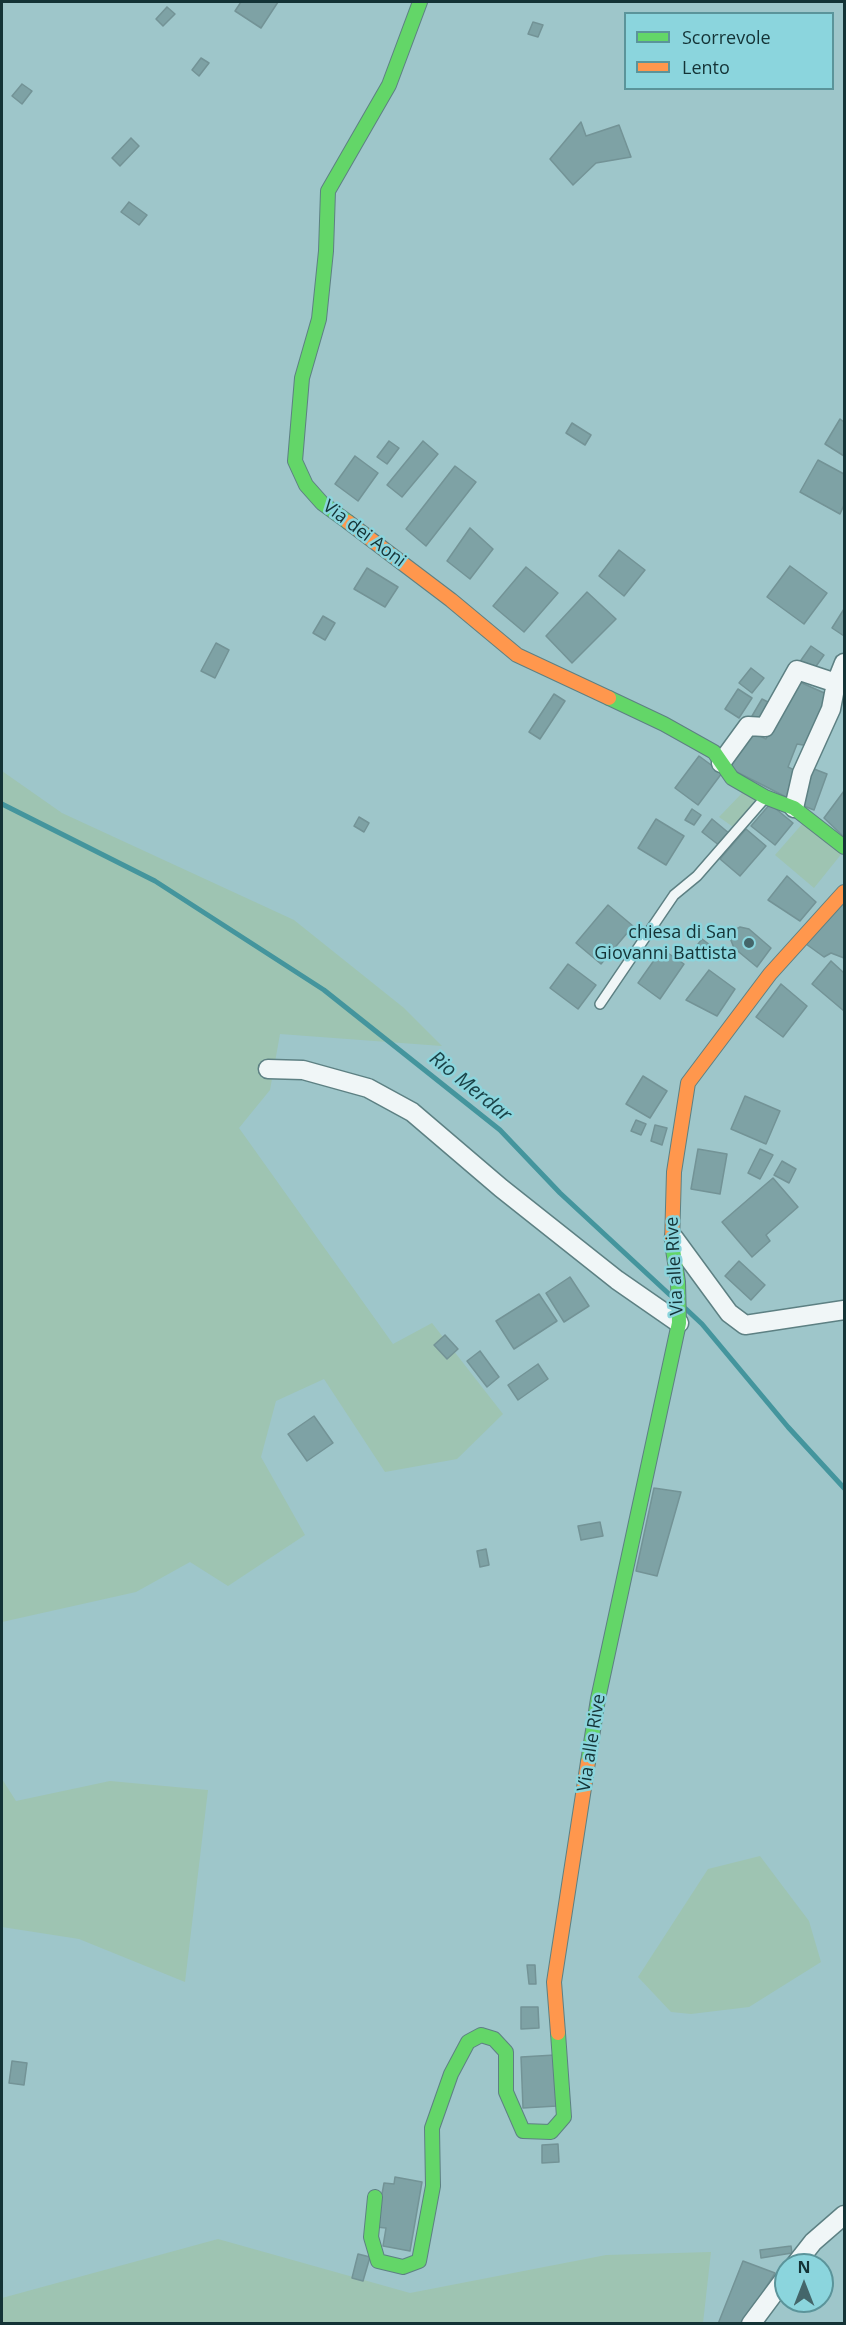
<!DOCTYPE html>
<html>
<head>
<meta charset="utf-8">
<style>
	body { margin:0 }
	#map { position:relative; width:846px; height:2325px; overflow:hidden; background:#9ec6ca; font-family:"Open Sans",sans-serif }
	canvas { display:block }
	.frame { position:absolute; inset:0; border:3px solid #143336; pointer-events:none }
	.legend { position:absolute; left:624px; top:12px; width:210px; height:78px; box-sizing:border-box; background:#8bd5dd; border:2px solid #5b949a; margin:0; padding:8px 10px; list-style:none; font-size:18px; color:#143336 }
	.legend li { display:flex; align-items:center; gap:12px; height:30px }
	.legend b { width:30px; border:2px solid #5b949a }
	.north { position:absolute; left:774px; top:2253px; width:60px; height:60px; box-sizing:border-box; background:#8bd5dd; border:2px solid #5b949a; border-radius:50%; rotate:0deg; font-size:16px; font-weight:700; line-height:24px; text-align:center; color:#143336 }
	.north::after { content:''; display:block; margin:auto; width:21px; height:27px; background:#44666a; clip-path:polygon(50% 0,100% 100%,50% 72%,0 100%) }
</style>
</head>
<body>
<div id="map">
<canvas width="846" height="2325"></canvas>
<div class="frame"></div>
<ul class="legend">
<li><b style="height:8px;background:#63d668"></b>Scorrevole</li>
<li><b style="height:8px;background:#ff974d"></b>Lento</li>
</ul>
<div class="north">N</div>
</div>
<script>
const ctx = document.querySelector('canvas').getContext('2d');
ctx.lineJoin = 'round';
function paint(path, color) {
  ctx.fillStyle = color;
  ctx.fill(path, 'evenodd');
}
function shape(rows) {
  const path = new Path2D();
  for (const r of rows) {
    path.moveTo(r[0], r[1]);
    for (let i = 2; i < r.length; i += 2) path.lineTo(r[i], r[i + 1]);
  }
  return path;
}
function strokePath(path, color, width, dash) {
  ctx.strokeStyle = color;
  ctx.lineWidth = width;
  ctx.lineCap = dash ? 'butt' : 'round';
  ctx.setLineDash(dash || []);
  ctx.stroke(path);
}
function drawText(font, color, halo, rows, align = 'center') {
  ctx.font = font + ' "Open Sans",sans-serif';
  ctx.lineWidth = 5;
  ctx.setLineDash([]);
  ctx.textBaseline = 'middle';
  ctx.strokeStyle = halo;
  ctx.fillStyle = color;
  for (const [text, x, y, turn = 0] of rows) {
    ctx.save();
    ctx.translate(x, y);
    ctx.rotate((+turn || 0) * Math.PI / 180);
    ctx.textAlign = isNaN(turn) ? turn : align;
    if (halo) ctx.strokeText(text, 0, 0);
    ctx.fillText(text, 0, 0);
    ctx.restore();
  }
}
paint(shape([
	[2,771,62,813,294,920,404,1008,442,1046,280,1034,270,1090,239,1128,393,1344,432,1323,503,1414,457,1459,385,1472,324,1379,276,1401,261,1457,305,1535,228,1586,190,1562,136,1592,2,1622],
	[745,790,760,801,736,829,719,817],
	[803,823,843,852,814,888,775,855],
	[2,1779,16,1801,110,1781,208,1790,185,1982,79,1939,2,1927],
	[760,1856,809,1921,821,1962,749,2007,691,2014,671,2012,638,1977,708,1869],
	[218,2239,410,2293,606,2255,711,2252,703,2323,2,2324,2,2298]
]), '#9ec4b2');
strokePath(shape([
	[2,804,155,881,324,990,500,1130,560,1193,670,1295],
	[686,1309,702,1324,788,1427,844,1488]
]), '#44959d', 5);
const building = shape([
	[241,2,278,2,261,28,235,11,241,2],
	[167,7,175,14,163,26,156,19,167,7],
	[533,22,543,25,538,37,528,34,533,22],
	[201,58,209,63,199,76,192,70,201,58],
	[22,84,32,91,22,104,12,96,22,84],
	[581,122,586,136,619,125,631,157,596,163,573,185,550,159,581,122],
	[131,138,139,146,120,166,112,158,131,138],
	[129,202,147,215,139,225,121,212,129,202],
	[840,419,844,422,844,456,825,444,840,419],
	[572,423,591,435,585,445,566,433,572,423],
	[389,441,399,448,387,464,377,457,389,441],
	[423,441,438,454,402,497,387,485,423,441],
	[355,456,378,473,358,501,335,484,355,456],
	[818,460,844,474,844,505,840,514,800,492,818,460],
	[455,466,476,482,426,546,406,529,455,466],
	[470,528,493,549,470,579,447,561,470,528],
	[619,550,645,570,624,596,599,576,619,550],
	[790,566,827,593,804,624,767,597,790,566],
	[526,567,558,593,524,632,493,606,526,567],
	[367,568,398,587,385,607,354,589,367,568],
	[587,592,616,619,572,663,546,636,587,592],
	[844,609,844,636,832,628,844,609],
	[323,616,335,623,325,640,313,633,323,616],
	[216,643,229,650,215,678,201,671,216,643],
	[811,646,824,655,812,672,799,663,811,646],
	[751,668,764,678,752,693,739,683,751,668],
	[793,679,831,696,809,746,797,744,788,767,798,772,792,800,731,769,739,741,752,732,766,739,793,679],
	[738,689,752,698,739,718,725,709,738,689],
	[554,694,565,701,540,739,529,732,554,694],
	[762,699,772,704,762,722,752,716,762,699],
	[699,756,722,773,698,805,675,788,699,756],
	[809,767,827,774,814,810,796,803,809,767],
	[844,791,844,837,824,818,844,791],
	[770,804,793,823,775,845,751,826,770,804],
	[692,809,701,815,694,825,685,820,692,809],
	[359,817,369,823,364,832,354,826,359,817],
	[656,819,684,836,666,865,638,848,656,819],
	[712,819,730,834,720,846,702,832,712,819],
	[746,829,766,846,740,876,720,859,746,829],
	[787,876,816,902,800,921,768,900,787,876],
	[844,900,844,958,831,953,824,957,806,944,844,900],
	[608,905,633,926,601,964,576,943,608,905],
	[740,927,749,929,771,948,757,967,734,948,730,938,733,931,740,927],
	[702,939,710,945,703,954,695,948,702,939],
	[662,949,684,964,660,999,638,983,662,949],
	[831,961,844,973,844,1011,812,984,831,961],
	[568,964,596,985,578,1009,550,988,568,964],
	[709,970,735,989,717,1016,686,1000,709,970],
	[781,984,807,1006,783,1037,756,1017,781,984],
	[643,1076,667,1091,650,1118,626,1104,643,1076],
	[745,1096,780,1111,766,1144,731,1129,745,1096],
	[636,1120,646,1124,641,1135,631,1131,636,1120],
	[655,1125,667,1128,662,1145,651,1141,655,1125],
	[698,1149,727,1154,720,1194,691,1189,698,1149],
	[760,1149,773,1155,760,1179,748,1173,760,1149],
	[782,1161,796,1169,789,1183,774,1175,782,1161],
	[773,1178,798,1207,766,1235,770,1241,752,1257,722,1222,773,1178],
	[739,1261,765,1285,751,1300,725,1276,739,1261],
	[570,1277,589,1306,564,1322,546,1293,570,1277],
	[539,1294,557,1321,514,1349,496,1321,539,1294],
	[445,1335,458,1349,447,1359,434,1345,445,1335],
	[480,1351,499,1377,487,1387,467,1361,480,1351],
	[538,1364,548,1379,518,1400,508,1385,538,1364],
	[314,1416,333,1443,307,1461,288,1434,314,1416],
	[654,1488,681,1492,657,1576,636,1571,654,1488],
	[600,1522,603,1536,581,1540,578,1526,600,1522],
	[486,1549,489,1565,480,1567,477,1551,486,1549],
	[527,1965,535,1965,536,1984,529,1984,527,1965],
	[521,2007,538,2007,539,2028,521,2029,521,2007],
	[555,2055,557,2106,523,2108,521,2057,555,2055],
	[12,2061,27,2063,24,2085,9,2083,12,2061],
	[558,2144,559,2162,542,2163,542,2145,558,2144],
	[395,2177,422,2182,410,2251,383,2246,386,2228,376,2227,384,2183,394,2184,395,2177],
	[791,2246,792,2253,761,2258,760,2250,791,2246],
	[358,2254,370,2257,363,2281,352,2278,358,2254],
	[743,2261,775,2273,743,2324,718,2324,743,2261]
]);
paint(building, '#7ea2a5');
strokePath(building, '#739396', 1.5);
const lane = shape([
	[600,1004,674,895,697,876,765,798]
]);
const street = shape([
	[721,763,748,726,765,727,797,670,836,683,844,663],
	[794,808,802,773,831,709,836,683],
	[268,1069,303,1070,368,1088,412,1112,501,1188,617,1280,679,1323],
	[674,1238,729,1313,745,1325,844,1310],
	[795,2265,813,2242,844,2215],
	[751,2324,786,2277]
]);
const fast = shape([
	[348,522,322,503,306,485,295,461,302,378,319,319,326,251,328,191,389,85,420,2],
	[609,698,664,724,714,752,732,778,765,797,794,808,844,847],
	[588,1762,598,1699,679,1323,678,1282,672,1243],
	[375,2197,371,2237,378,2261,403,2267,419,2261,433,2186,432,2128,451,2074,468,2042,481,2035,494,2039,506,2052,506,2092,523,2131,551,2132,564,2117,558,2033]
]);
const slow = shape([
	[348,522,451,600,517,655,609,698],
	[672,1243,674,1172,688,1083,770,974,844,892],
	[558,2033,554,1982,588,1762]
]);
strokePath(lane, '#5d8083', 12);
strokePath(street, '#5d8083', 21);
strokePath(fast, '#5d8083', 16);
strokePath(slow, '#5d8083', 16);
strokePath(lane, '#f0f6f7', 9);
strokePath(street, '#f0f6f7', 18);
strokePath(fast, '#63d668', 14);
strokePath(slow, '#ff974d', 14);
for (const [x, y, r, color] of [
	[749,943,6,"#44666a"]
]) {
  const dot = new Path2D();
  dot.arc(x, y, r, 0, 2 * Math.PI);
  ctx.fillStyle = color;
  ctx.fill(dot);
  strokePath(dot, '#8bd5dd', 2);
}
drawText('18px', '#143336', '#8bd5dd', [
	["Via dei Aoni",364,534,37],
	["Via alle Rive",675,1266,-93],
	["Via alle Rive",592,1743,-81]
]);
drawText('18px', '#143336', '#8bd5dd', [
	["chiesa di San",737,933],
	["Giovanni Battista",737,954]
], 'right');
drawText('italic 20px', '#1a4348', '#8bd5dd', [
	["Rio Merdar",470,1087,39]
]);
</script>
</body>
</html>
